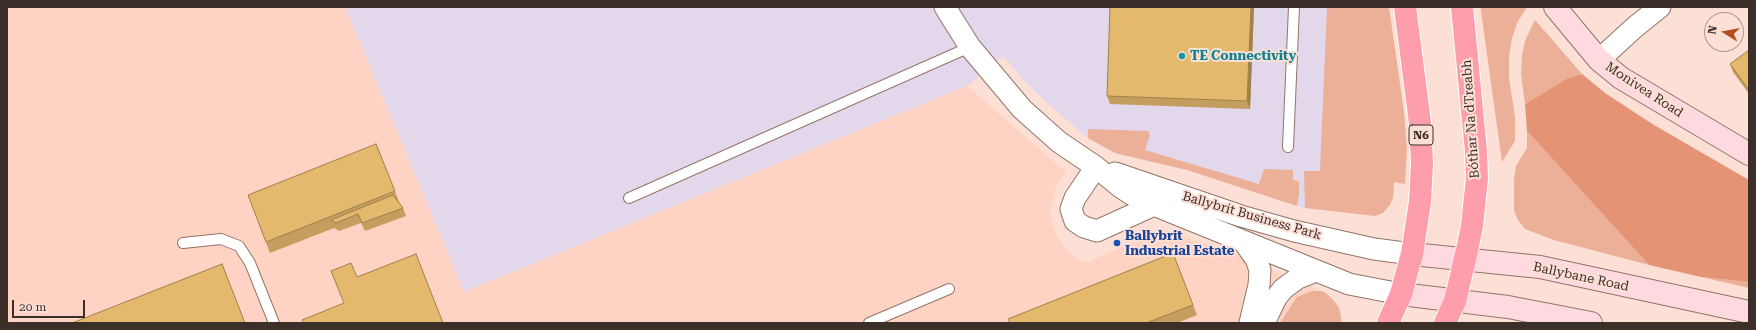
<!DOCTYPE html>
<html>
<head>
<meta charset="utf-8">
<style>
	body { margin:0 }
	#map { position:relative; width:1756px; height:330px; overflow:hidden; background:#fcdfd5; font-family:"Roboto Serif",serif }
	canvas { display:block }
	.frame { position:absolute; inset:0; border:8px solid #3c2f2a; pointer-events:none }
	.north { position:absolute; left:1704px; top:12px; width:40px; height:40px; box-sizing:border-box; background:#fcdfd5; border:1px solid #af9991; border-radius:50%; rotate:281deg; font-size:11px; font-weight:700; line-height:16px; text-align:center; color:#3c2f2a }
	.north::after { content:''; display:block; margin:auto; width:14px; height:18px; background:#b54f22; clip-path:polygon(50% 0,100% 100%,50% 72%,0 100%) }
	.scale { position:absolute; left:12px; top:300px; width:73px; height:18px; box-sizing:border-box; border:2px solid #3c2f2a; border-top:0; padding-left:5px; font-size:12px; line-height:14px; white-space:nowrap; color:#3c2f2a; -webkit-text-stroke:3px #fcdfd5; paint-order:stroke }
</style>
</head>
<body>
<div id="map">
<canvas width="1756" height="330"></canvas>
<div class="frame"></div>
<div class="north">N</div>
<div class="scale">20 m</div>
</div>
<script>
const ctx = document.querySelector('canvas').getContext('2d');
ctx.lineJoin = 'round';
function paint(path, color) {
  ctx.fillStyle = color;
  ctx.fill(path, 'evenodd');
}
function shape(rows) {
  const path = new Path2D();
  for (const r of rows) {
    path.moveTo(r[0], r[1]);
    for (let i = 2; i < r.length; i += 2) path.lineTo(r[i], r[i + 1]);
  }
  return path;
}
function strokePath(path, color, width, dash) {
  ctx.strokeStyle = color;
  ctx.lineWidth = width;
  ctx.lineCap = dash ? 'butt' : 'round';
  ctx.setLineDash(dash || []);
  ctx.stroke(path);
}
function drawText(font, color, halo, rows, align = 'center') {
  ctx.font = font + ' "Roboto Serif",serif';
  ctx.lineWidth = 4;
  ctx.setLineDash([]);
  ctx.textBaseline = 'middle';
  ctx.strokeStyle = halo;
  ctx.fillStyle = color;
  for (const [text, x, y, turn = 0] of rows) {
    ctx.save();
    ctx.translate(x, y);
    ctx.rotate((+turn || 0) * Math.PI / 180);
    ctx.textAlign = isNaN(turn) ? turn : align;
    if (halo) ctx.strokeText(text, 0, 0);
    ctx.fillText(text, 0, 0);
    ctx.restore();
  }
}
paint(shape([
	[345,7,1374,7,1332,202,1305,208,1187,170,1115,153,1088,138,1056,111,1026,83,1003,56,967,86,464,292]
]), '#e3d7ec');
paint(shape([
	[7,7,345,7,464,292,967,86,1066,172,1057,186,1053,198,1051,210,1052,224,1058,238,1068,251,1076,258,1083,261,1090,261,1157,231,1177,234,1243,257,1326,293,1334,301,1339,308,1341,317,1341,323,7,323]
]), '#fed3c3');
paint(shape([
	[1327,7,1389,7,1404,112,1407,150,1405,184,1394,182,1393,198,1390,205,1383,213,1375,216,1305,208,1304,171,1320,171],
	[1481,7,1527,7,1518,21,1512,38,1509,56,1509,78,1515,117,1515,141,1502,162,1481,11],
	[1535,20,1582,74,1568,78,1525,104,1521,74,1522,56,1525,41],
	[1088,129,1148,131,1150,135,1145,150,1259,184,1264,169,1293,170,1293,180,1299,181,1299,194,1297,206,1187,170,1115,153,1088,138],
	[1527,131,1649,265,1554,240,1525,229,1518,220,1514,211,1514,180,1516,166,1527,148],
	[1701,277,1749,282,1749,288],
	[1312,291,1321,291,1326,293,1334,301,1339,308,1341,317,1341,323,1280,323,1297,297]
]), '#ecaf98');
paint(shape([
	[1582,74,1605,93,1654,125,1749,180,1749,282,1701,277,1649,265,1527,131,1525,104,1568,78]
]), '#e49475');
const service = shape([
	[1288,147,1294,7],
	[629,198,970,47],
	[183,243,221,239,239,246,250,263,274,323],
	[869,323,949,289]
]);
const minor = shape([
	[945,7,970,47,1022,109,1059,142,1096,167,1119,186,1131,194,1154,205,1349,284,1401,294],
	[1599,60,1635,27,1660,7],
	[1096,167,1075,198,1071,209,1075,221,1084,227,1097,231,1154,205],
	[1115,173,1241,216,1294,231,1374,249,1412,254],
	[1244,242,1256,259,1260,270,1259,285,1250,323],
	[1264,323,1276,298,1283,289,1298,278,1316,271]
]);
const secondary = shape([
	[1555,7,1599,60,1621,78,1749,154],
	[1412,254,1540,267,1749,312],
	[1401,294,1508,307,1591,323]
]);
const trunk = shape([
	[1388,323,1401,294,1412,254,1420,202,1422,163,1420,123,1405,7],
	[1445,323,1455,301,1465,259,1472,226,1477,178,1476,151,1462,7]
]);
strokePath(service, '#937468', 12);
strokePath(minor, '#937468', 23);
strokePath(secondary, '#937468', 24);
strokePath(trunk, '#fff', 24);
strokePath(service, '#fff', 10);
strokePath(minor, '#fff', 21);
strokePath(secondary, '#fedae0', 22);
strokePath(trunk, '#fe9eac', 22);
paint(shape([
	[1110,7,1254,7,1250,109,1110,104,1107,96],
	[1749,50,1749,94,1733,72,1730,64],
	[395,191,399,202,403,208,406,216,365,231,361,223,339,231,334,228,270,253,248,195],
	[1193,305,1197,315,1177,323,1009,323]
]), '#c49e5e');
paint(shape([
	[1251,7,1254,7,1250,109,1247,101]
]), '#a0814c');
const building = shape([
	[1110,7,1251,7,1247,101,1107,96,1110,7],
	[1749,50,1749,90,1730,64,1749,50],
	[376,144,395,191,266,242,248,195,376,144],
	[393,195,403,208,362,223,358,214,336,223,331,220,393,195],
	[1173,253,1193,305,1146,323,1010,323,1008,319,1173,253],
	[416,254,443,323,304,323,302,320,344,303,331,271,351,263,357,277,416,254],
	[222,264,245,323,72,323,222,264]
]);
paint(building, '#e4b86d');
strokePath(building, '#a0814c', 1);
for (const [x, y, r, color] of [
	[1182,56,4,"#0f9aa8"],
	[1117,243,4,"#1a4fb4"]
]) {
  const dot = new Path2D();
  dot.arc(x, y, r, 0, 2 * Math.PI);
  ctx.fillStyle = color;
  ctx.fill(dot);
  strokePath(dot, '#fcdfd5', 1.5);
}
for (const [x, y, w] of [
	[1421,135,24]
]) {
  const box = new Path2D();
  box.roundRect(x - w / 2, y - 10, w, 20, 3);
  ctx.fillStyle = '#fcdfd5';
  ctx.fill(box);
  strokePath(box, '#3c2f2a', 1);
}
drawText('bold 12px', '#3c2f2a', null, [
	["N6",1421,135]
]);
drawText('bold 13px', '#0d838f', '#fcdfd5', [
	["TE Connectivity",1190,56]
], 'left');
drawText('13px', '#3c2f2a', '#fcdfd5', [
	["Monivea Road",1644,90,33],
	["Bóthar Na dTreabh",1471,119,-94],
	["Ballybrit Business Park",1252,216,16],
	["Ballybane Road",1581,277,12]
]);
drawText('bold 13px', '#164399', '#fcdfd5', [
	["Ballybrit",1125,236],
	["Industrial Estate",1125,251]
], 'left');
</script>
</body>
</html>
